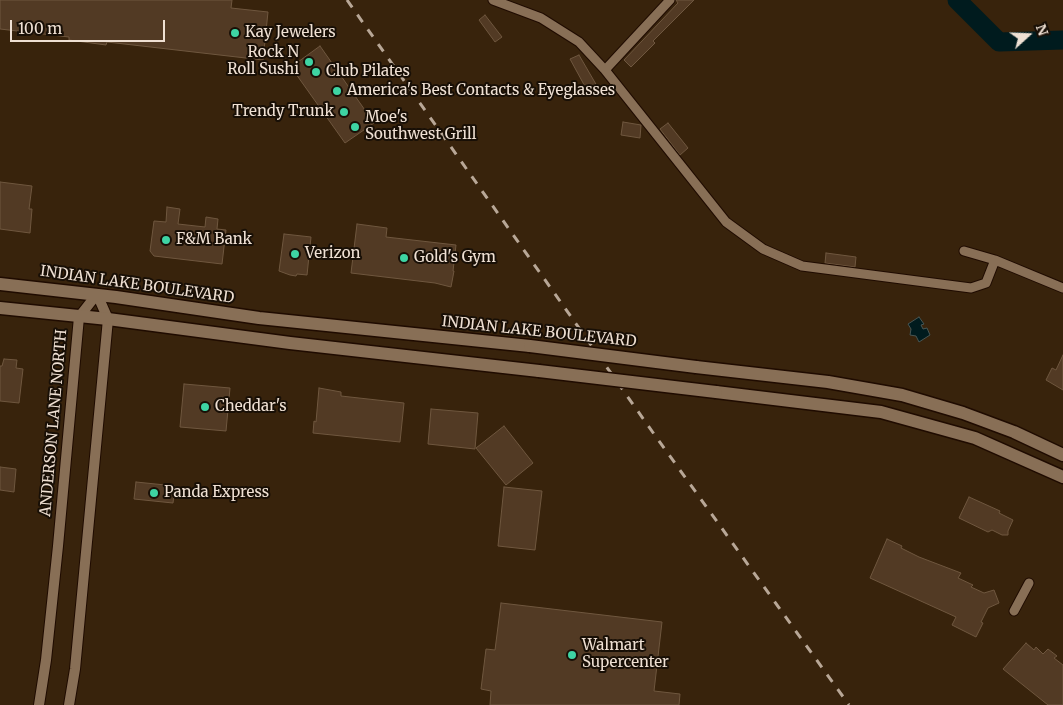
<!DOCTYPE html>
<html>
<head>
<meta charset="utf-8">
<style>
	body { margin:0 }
	#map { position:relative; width:1063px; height:705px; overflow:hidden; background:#38230c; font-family:Merriweather,serif }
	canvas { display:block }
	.north { position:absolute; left:1003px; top:10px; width:50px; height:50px; -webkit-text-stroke:4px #180f06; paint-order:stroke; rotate:70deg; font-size:14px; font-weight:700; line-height:20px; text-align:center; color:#efe0d3 }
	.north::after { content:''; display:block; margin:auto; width:18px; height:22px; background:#efe0d3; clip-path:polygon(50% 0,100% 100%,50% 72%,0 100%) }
	.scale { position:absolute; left:10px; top:20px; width:155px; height:22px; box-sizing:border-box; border:2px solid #efe0d3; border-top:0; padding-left:6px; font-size:15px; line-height:18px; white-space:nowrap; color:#efe0d3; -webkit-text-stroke:4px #180f06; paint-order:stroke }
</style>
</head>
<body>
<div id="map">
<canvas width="1063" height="705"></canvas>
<div class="north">N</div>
<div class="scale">100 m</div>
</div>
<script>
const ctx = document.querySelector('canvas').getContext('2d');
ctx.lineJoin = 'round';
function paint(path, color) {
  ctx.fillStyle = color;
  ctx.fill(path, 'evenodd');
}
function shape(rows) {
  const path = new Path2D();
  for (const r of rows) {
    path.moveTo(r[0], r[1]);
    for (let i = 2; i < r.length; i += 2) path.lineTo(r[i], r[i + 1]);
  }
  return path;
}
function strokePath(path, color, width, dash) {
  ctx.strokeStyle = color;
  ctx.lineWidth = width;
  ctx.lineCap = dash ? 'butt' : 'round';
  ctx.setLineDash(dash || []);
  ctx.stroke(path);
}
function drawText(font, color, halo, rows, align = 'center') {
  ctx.font = font + ' Merriweather,serif';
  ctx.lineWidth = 4;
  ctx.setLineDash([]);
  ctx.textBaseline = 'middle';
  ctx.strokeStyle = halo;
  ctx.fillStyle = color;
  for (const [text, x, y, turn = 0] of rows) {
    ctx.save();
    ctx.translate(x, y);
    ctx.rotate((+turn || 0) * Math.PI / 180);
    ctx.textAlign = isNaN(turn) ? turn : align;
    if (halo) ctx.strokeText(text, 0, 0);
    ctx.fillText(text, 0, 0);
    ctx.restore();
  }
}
const water = shape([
	[919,317,924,324,921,325,923,329,927,328,930,335,919,342,916,336,910,335,911,329,908,324,919,317]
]);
paint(water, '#001b1e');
strokePath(water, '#485654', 1);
strokePath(shape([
	[957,0,999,42,1063,40]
]), '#001b1e', 19);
const building = shape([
	[0,0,232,0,231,8,268,12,263,60,107,42,106,45,69,40,69,37,0,29,0,0],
	[676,0,694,0,653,41,655,43,631,67,624,60,678,3,676,0],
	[485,15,502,37,495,42,479,20,485,15],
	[320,46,374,123,345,143,291,67,320,46],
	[579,55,597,86,588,92,570,59,579,55],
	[623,122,641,125,640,138,621,135,623,122],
	[668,123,688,148,680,155,660,129,668,123],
	[0,182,32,186,29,209,32,209,30,233,0,229,0,182],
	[167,207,180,209,178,224,205,227,206,217,218,219,217,229,226,230,222,264,154,256,150,251,154,221,166,222,167,207],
	[357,224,387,228,386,237,456,245,453,271,454,271,451,287,435,283,351,273,357,224],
	[284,234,311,237,307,275,297,274,296,276,290,275,279,271,284,234],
	[826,253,856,257,855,267,825,263,826,253],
	[1063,355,1063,390,1046,380,1052,368,1056,370,1063,355],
	[4,359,17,360,16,368,23,369,19,403,0,401,0,366,2,366,4,359],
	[184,384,230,388,226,431,180,427,184,384],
	[319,388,341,392,341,396,404,403,400,442,313,433,314,421,316,422,319,388],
	[431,409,478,413,475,449,428,444,431,409],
	[504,426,533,463,506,485,476,448,504,426],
	[0,467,16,469,14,492,0,490,0,467],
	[136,482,175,486,173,503,134,499,136,482],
	[504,487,542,491,535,550,498,546,504,487],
	[969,497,1000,511,999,513,1013,520,1008,531,1008,535,1002,535,992,530,988,532,959,518,969,497],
	[887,539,902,546,901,548,919,557,961,573,958,578,973,585,971,587,984,593,994,590,999,603,988,608,981,622,983,623,976,637,952,625,956,617,870,578,887,539],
	[501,603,662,622,654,691,680,694,679,705,490,705,491,691,481,689,486,649,495,650,501,603],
	[1026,643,1034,650,1036,647,1043,654,1048,649,1057,656,1054,658,1063,665,1063,705,1048,705,1003,669,1026,643]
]);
paint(building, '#523a24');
strokePath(building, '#6f573f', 1);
const minor = shape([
	[493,0,541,18,579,42,605,70,726,222,763,249,802,266,971,288,986,283,995,260],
	[605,70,670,0],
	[964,251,995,260,1063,288],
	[1014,611,1029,583]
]);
const tertiary = shape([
	[39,705,46,660,58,546,79,317,97,294,108,319,75,669,69,705]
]);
const secondary = shape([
	[0,284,116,297,259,318,530,346],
	[0,308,108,319,290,343,539,371],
	[696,367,828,382,902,395,963,413,1014,432,1063,455],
	[716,392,881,412,975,438,1063,477]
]);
strokePath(minor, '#1f0b00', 11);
strokePath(tertiary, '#1f0b00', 12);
strokePath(secondary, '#1f0b00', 15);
strokePath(minor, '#886f56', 9);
strokePath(tertiary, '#886f56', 10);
strokePath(secondary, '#886f56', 12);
strokePath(shape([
	[347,0,654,434,849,705]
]), '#b8a797', 3, [9, 9]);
const secondaryBridge = shape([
	[530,346,696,367],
	[539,371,716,392]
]);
strokePath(secondaryBridge, '#1f0b00', 15, []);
strokePath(secondaryBridge, '#886f56', 12);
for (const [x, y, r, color] of [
	[235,33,5,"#3ed4a3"],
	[309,62,5,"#3ed4a3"],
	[316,72,5,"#3ed4a3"],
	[337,91,5,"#3ed4a3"],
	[344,112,5,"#3ed4a3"],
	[355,127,5,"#3ed4a3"],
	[166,240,5,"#3ed4a3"],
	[295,254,5,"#3ed4a3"],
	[404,258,5,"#3ed4a3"],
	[205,407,5,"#3ed4a3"],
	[154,493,5,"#3ed4a3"],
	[572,655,5,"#3ed4a3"]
]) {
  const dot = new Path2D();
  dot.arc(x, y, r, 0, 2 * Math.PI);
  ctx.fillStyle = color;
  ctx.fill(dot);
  strokePath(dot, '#180f06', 2);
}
drawText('15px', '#efe0d3', '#180f06', [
	["Kay Jewelers",245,33],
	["Rock N",299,53,"right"],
	["Roll Sushi",299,70,"right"],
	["Club Pilates",326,72],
	["America's Best Contacts & Eyeglasses",347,91],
	["Trendy Trunk",334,112,"right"],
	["Moe's",365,118],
	["Southwest Grill",365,135],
	["F&M Bank",176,240],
	["Verizon",305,254],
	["Gold's Gym",414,258],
	["Cheddar's",215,407],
	["Panda Express",164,493],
	["Walmart",582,646],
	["Supercenter",582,663]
], 'left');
drawText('15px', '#efe0d3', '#180f06', [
	["INDIAN LAKE BOULEVARD",137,285,8],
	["INDIAN LAKE BOULEVARD",539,332,6],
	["ANDERSON LANE NORTH",54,423,-85]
]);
</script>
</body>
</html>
